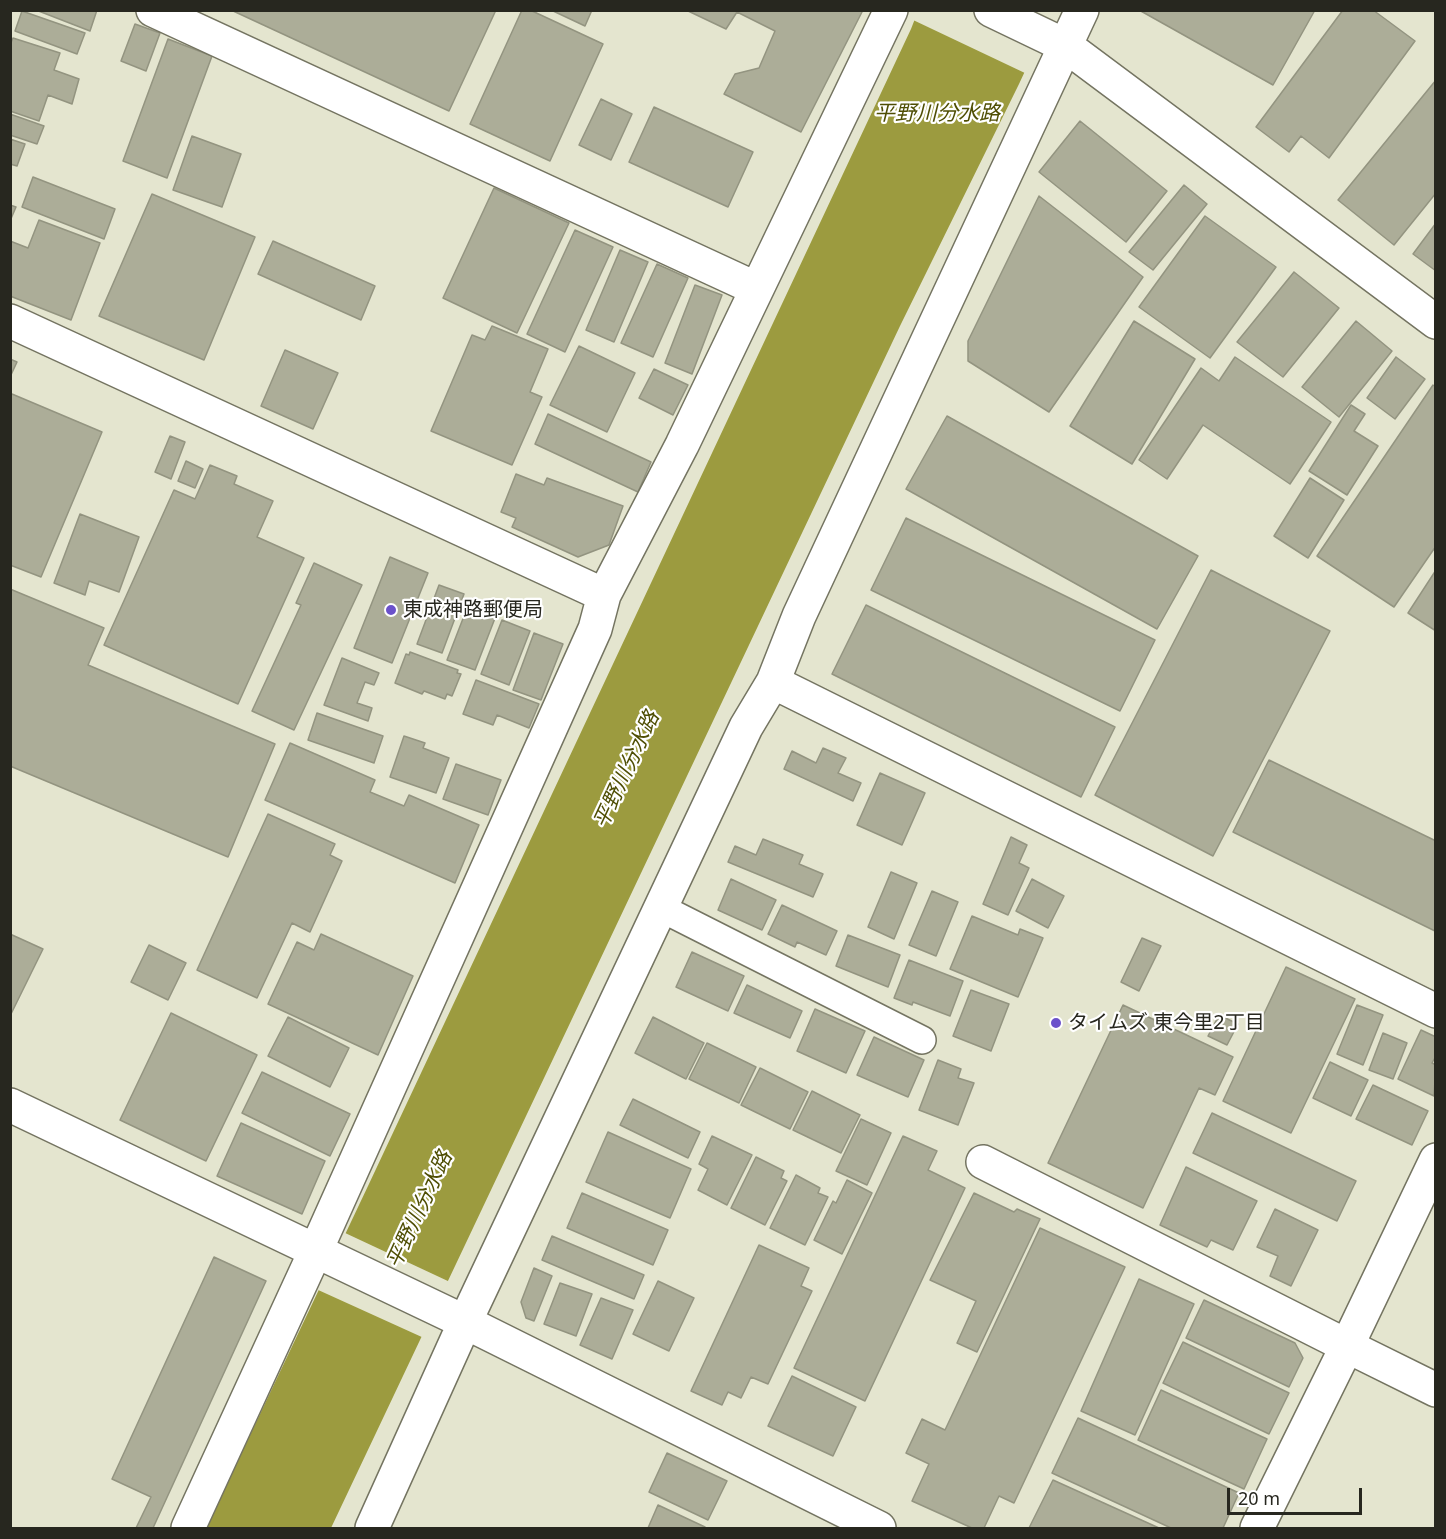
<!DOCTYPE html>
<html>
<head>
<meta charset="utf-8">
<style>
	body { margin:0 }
	#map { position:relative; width:1446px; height:1539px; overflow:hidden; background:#e4e5cf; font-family:"Noto Sans",sans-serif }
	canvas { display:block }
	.frame { position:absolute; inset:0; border:12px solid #27271f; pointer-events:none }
	.scale { position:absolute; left:1227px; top:1488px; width:135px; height:27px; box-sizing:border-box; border:3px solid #27271f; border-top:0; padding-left:8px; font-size:18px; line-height:21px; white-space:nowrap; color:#27271f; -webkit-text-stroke:4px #fff; paint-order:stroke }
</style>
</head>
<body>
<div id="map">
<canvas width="1446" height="1539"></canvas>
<div class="frame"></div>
<div class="scale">20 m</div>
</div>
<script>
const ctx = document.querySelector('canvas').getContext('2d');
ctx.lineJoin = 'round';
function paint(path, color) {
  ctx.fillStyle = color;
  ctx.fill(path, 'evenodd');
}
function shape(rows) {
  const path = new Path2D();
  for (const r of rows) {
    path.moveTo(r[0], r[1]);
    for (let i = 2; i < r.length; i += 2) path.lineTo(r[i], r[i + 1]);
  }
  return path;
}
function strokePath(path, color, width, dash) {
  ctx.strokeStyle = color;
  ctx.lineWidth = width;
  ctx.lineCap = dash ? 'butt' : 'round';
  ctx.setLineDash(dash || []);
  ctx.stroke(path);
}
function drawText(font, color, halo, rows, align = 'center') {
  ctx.font = font + ' "Noto Sans","Noto Sans JP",sans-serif';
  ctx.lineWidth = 4.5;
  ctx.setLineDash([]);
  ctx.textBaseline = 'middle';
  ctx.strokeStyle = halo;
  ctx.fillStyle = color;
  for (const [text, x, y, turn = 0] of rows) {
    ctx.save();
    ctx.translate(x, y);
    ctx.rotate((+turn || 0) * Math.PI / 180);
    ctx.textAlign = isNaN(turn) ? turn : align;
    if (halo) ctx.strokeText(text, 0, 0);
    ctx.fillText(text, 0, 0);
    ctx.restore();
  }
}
paint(shape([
	[918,11,1053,11,1019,84,900,326,331,1528,206,1528,368,1186,911,29]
]), '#9c9b3f');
paint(shape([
	[915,10,1056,10,1027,74,911,19],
	[343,1232,450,1282,424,1338,316,1289]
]), '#e4e5cf');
const building = shape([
	[36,10,97,10,90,31,36,10],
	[231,10,496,10,449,111,231,10],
	[522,10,530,10,603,44,550,161,470,124,522,10],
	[551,10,592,10,585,26,551,10],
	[686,10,863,10,801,132,724,94,735,74,759,68,775,31,737,12,726,29,686,10],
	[1139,10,1315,10,1273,85,1139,10],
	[1343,10,1373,10,1415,41,1329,158,1301,136,1289,152,1256,127,1343,10],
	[22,11,85,33,77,54,15,31,22,11],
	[135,24,160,33,146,71,121,61,135,24],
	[13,38,60,53,54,70,79,79,72,104,48,95,39,121,10,111,10,45,13,38],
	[168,39,212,56,167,178,123,161,168,39],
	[1436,80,1436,193,1394,245,1338,200,1436,80],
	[601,99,632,114,611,160,579,145,601,99],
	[654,107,753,152,728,207,629,162,654,107],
	[10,114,44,126,37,144,10,135,10,114],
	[1080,121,1167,191,1126,242,1039,172,1080,121],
	[192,136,241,154,222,207,173,190,192,136],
	[10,139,25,144,17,166,10,164,10,139],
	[33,177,115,209,104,239,22,207,33,177],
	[1184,185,1207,204,1153,270,1129,252,1184,185],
	[494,188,569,223,517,333,443,298,494,188],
	[152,194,255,237,204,360,99,316,152,194],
	[1039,196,1143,277,1049,412,968,361,968,341,1039,196],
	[10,205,16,207,10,221,10,205],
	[1205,216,1276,267,1210,358,1139,307,1205,216],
	[39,220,100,243,71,320,10,296,10,241,28,248,39,220],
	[1436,223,1436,271,1413,254,1436,223],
	[575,230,613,247,565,352,527,334,575,230],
	[273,241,375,286,361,320,258,274,273,241],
	[620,250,648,262,614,342,586,330,620,250],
	[657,264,688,278,653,357,621,343,657,264],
	[1294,272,1339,308,1283,377,1237,342,1294,272],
	[695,285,722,295,692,374,665,363,695,285],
	[1134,321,1195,359,1132,464,1070,426,1134,321],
	[1356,321,1392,351,1339,417,1302,387,1356,321],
	[492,326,548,349,530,392,542,397,512,465,431,431,472,335,485,340,492,326],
	[579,346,635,373,607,432,550,405,579,346],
	[285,350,338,373,313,429,261,406,285,350],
	[1235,357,1331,422,1290,484,1203,425,1167,479,1139,460,1201,368,1219,381,1235,357],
	[1396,357,1425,379,1395,419,1367,398,1396,357],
	[10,359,17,362,10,377,10,359],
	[654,369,688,385,673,415,639,398,654,369],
	[1433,385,1436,387,1436,546,1394,607,1317,556,1433,385],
	[12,394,102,432,41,577,10,565,10,398,12,394],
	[1351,405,1365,414,1354,431,1378,446,1347,495,1309,471,1351,405],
	[548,414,651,462,638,492,535,444,548,414],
	[947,416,1198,556,1157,629,906,489,947,416],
	[170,436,185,442,171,479,155,472,170,436],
	[186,461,203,469,195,488,178,481,186,461],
	[210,465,237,476,234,484,273,501,257,537,304,558,238,704,104,645,174,490,195,499,210,465],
	[516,474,544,485,547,478,623,506,609,545,578,557,512,527,516,518,501,512,516,474],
	[1310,478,1344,500,1308,558,1274,536,1310,478],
	[80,514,139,537,119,592,89,581,85,595,54,583,80,514],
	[906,518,1155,640,1120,711,871,590,906,518],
	[390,557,428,573,392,663,354,648,390,557],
	[314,563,362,585,294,730,252,711,301,605,296,603,314,563],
	[1211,570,1330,631,1213,856,1095,795,1211,570],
	[1436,570,1436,631,1408,613,1436,570],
	[439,585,464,594,442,653,417,644,439,585],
	[10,589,104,628,88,665,275,744,228,857,10,766,10,589],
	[469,603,497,613,475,670,447,660,469,603],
	[866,605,1115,727,1081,797,832,674,866,605],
	[502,620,530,631,509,685,481,674,502,620],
	[534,633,563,644,541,700,513,690,534,633],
	[410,652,458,670,457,673,461,674,452,696,447,694,445,699,424,691,422,694,395,683,406,654,409,655,410,652],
	[342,658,379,673,374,685,365,682,357,703,372,708,368,721,324,705,342,658],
	[476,680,539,704,529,728,497,715,493,725,463,714,476,680],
	[317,713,383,736,374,763,308,740,317,713],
	[404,736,425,743,423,748,449,758,436,793,390,777,404,736],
	[290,743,375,780,370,792,404,806,409,795,479,825,455,883,265,800,290,743],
	[823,748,846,758,838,773,861,783,853,801,784,769,792,751,816,763,823,748],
	[1269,760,1436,841,1435,931,1233,832,1269,760],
	[456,764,501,780,488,815,443,799,456,764],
	[880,773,925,793,902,845,857,825,880,773],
	[268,814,335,844,330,855,342,861,310,932,292,923,257,998,197,970,268,814],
	[1011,837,1027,845,1019,863,1029,868,1008,915,983,904,1011,837],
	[763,839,803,855,799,864,823,874,813,897,728,862,735,846,756,855,763,839],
	[891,872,917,883,894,939,868,927,891,872],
	[731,879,776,900,762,930,718,910,731,879],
	[1032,879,1064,896,1048,928,1016,911,1032,879],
	[932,891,958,902,936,956,909,945,932,891],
	[782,905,837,931,826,955,797,942,795,947,768,934,782,905],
	[972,916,1018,935,1020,929,1043,938,1018,997,950,969,972,916],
	[10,934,43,949,10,1016,10,934],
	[321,934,413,976,378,1055,268,1004,297,942,314,950,321,934],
	[848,935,900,955,888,987,836,966,848,935],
	[1142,938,1161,946,1139,991,1121,982,1142,938],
	[149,945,186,963,168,1000,131,982,149,945],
	[692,952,744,976,728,1011,676,987,692,952],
	[909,960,963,981,950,1016,913,1002,912,1005,894,998,909,960],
	[1286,967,1355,999,1291,1133,1223,1101,1286,967],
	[747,985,802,1011,790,1038,734,1013,747,985],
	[971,990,1009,1004,991,1051,953,1036,971,990],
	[1123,1005,1233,1057,1215,1095,1199,1088,1143,1208,1048,1163,1123,1005],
	[1357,1005,1383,1015,1363,1065,1337,1054,1357,1005],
	[815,1009,865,1031,846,1073,797,1051,815,1009],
	[171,1013,257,1055,206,1161,120,1120,171,1013],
	[1219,1015,1238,1024,1227,1045,1208,1036,1219,1015],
	[288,1017,349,1048,330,1087,268,1056,288,1017],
	[653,1017,704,1043,686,1079,635,1053,653,1017],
	[1421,1030,1436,1037,1436,1056,1432,1063,1436,1065,1434,1096,1398,1079,1421,1030],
	[1383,1033,1407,1043,1393,1079,1369,1070,1383,1033],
	[874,1037,924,1060,908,1097,857,1075,874,1037],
	[707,1043,756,1067,739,1103,689,1079,707,1043],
	[938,1060,961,1069,958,1078,974,1083,958,1125,919,1110,938,1060],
	[1330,1062,1368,1080,1351,1116,1313,1098,1330,1062],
	[760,1068,808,1092,790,1129,741,1105,760,1068],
	[262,1072,350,1114,330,1156,242,1113,262,1072],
	[1373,1085,1428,1111,1412,1145,1356,1119,1373,1085],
	[812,1091,860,1115,841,1153,793,1130,812,1091],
	[633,1099,700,1132,688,1158,620,1125,633,1099],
	[1212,1113,1356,1181,1337,1221,1193,1153,1212,1113],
	[861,1119,891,1133,867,1185,836,1171,861,1119],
	[241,1123,325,1161,302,1214,217,1176,241,1123],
	[608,1132,691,1169,670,1218,586,1182,608,1132],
	[712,1136,752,1155,727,1205,698,1190,708,1169,699,1164,712,1136],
	[903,1136,937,1151,928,1170,965,1188,865,1401,794,1368,903,1136],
	[756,1157,784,1171,781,1178,787,1181,765,1225,731,1208,756,1157],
	[1186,1167,1257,1201,1233,1250,1211,1240,1207,1247,1160,1225,1186,1167],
	[796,1175,820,1188,818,1193,828,1197,805,1245,770,1228,796,1175],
	[847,1180,872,1193,842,1254,814,1240,833,1201,836,1203,847,1180],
	[582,1193,668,1230,653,1265,567,1228,582,1193],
	[974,1193,1014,1212,1017,1209,1040,1219,977,1352,957,1343,976,1301,930,1280,974,1193],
	[1275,1209,1318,1230,1291,1286,1270,1276,1278,1256,1257,1247,1275,1209],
	[1040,1228,1125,1267,1014,1503,999,1496,984,1528,972,1528,912,1501,929,1464,906,1453,922,1419,945,1430,1040,1228],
	[552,1236,644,1275,634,1299,542,1260,552,1236],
	[759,1245,809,1268,801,1286,812,1291,768,1384,751,1377,741,1398,728,1392,722,1405,691,1391,759,1245],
	[214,1257,266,1281,153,1528,136,1528,151,1497,112,1479,214,1257],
	[534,1268,552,1276,534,1321,526,1318,521,1302,534,1268],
	[1139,1279,1194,1304,1135,1435,1081,1411,1139,1279],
	[658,1281,694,1298,669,1351,633,1334,658,1281],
	[560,1283,592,1294,576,1336,544,1324,560,1283],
	[601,1298,633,1310,612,1359,580,1345,601,1298],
	[1204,1300,1295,1343,1303,1358,1289,1387,1186,1338,1204,1300],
	[1183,1342,1289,1393,1269,1434,1163,1383,1183,1342],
	[792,1376,856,1407,833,1456,768,1426,792,1376],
	[1161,1390,1267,1439,1244,1489,1138,1440,1161,1390],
	[1078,1418,1239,1493,1223,1528,1171,1528,1052,1473,1078,1418],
	[667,1453,727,1481,708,1520,649,1492,667,1453],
	[1053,1480,1159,1528,1029,1528,1053,1480],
	[658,1505,705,1527,705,1528,648,1528,658,1505]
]);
paint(building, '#acad98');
strokePath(building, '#939480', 1.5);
const lane = shape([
	[661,908,922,1040]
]);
const street = shape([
	[153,10,757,289],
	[10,321,604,595],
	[773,682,1436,1011],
	[10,1105,465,1322,879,1528],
	[983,1162,1347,1346,1436,1390],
	[188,1528,316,1250,595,629,604,595,682,445,891,10],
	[372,1528,465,1322,746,727,773,682,799,616,1082,10],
	[1257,1528,1347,1346,1436,1160]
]);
const secondary = shape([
	[991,10,1066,46,1436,322]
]);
strokePath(lane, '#747461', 30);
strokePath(street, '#747461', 36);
strokePath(secondary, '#747461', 36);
strokePath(lane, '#fff', 27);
strokePath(street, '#fff', 33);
strokePath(secondary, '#fff', 33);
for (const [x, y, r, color] of [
	[391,610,6,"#6b51cb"],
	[1056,1023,6,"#6b51cb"]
]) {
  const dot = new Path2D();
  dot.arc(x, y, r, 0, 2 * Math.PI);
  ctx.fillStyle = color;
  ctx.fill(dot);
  strokePath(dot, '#fff', 2);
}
drawText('20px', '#27271f', '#fff', [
	["東成神路郵便局",403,610],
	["タイムズ 東今里2丁目",1068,1023]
], 'left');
drawText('italic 21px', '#4f4e04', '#fff', [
	["平野川分水路",937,114],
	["平野川分水路",627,770,-65],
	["平野川分水路",420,1210,-65]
]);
</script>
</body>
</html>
